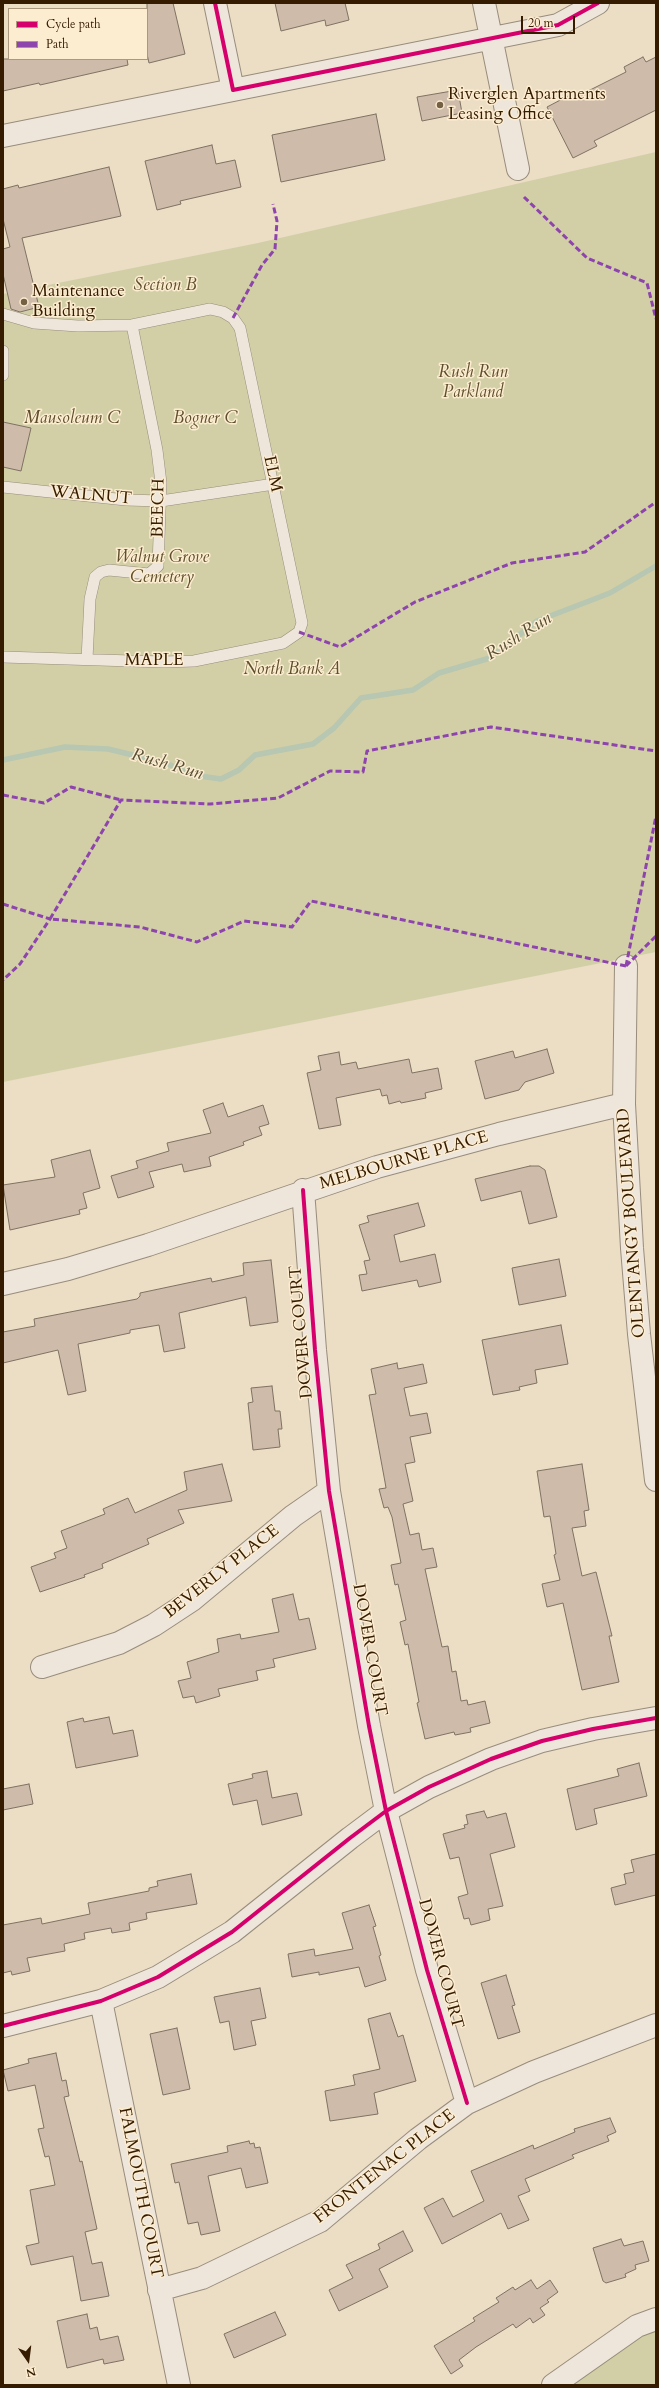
<!DOCTYPE html>
<html>
<head>
<meta charset="utf-8">
<style>
	body { margin:0 }
	#map { position:relative; width:659px; height:2388px; overflow:hidden; background:#ecddc5; font-family:Cardo,serif }
	canvas { display:block }
	.frame { position:absolute; inset:0; border:4px solid #351c00; pointer-events:none }
	.legend { position:absolute; left:8px; top:8px; width:140px; height:52px; box-sizing:border-box; background:#fcecd0; border:1px solid #ac997d; margin:0; padding:5px 7px; list-style:none; font-size:12px; color:#351c00 }
	.legend li { display:flex; align-items:center; gap:8px; height:20px }
	.legend b { width:20px; border:1px solid #ac997d }
	.north { position:absolute; left:8px; top:2340px; width:40px; height:40px; -webkit-text-stroke:3px #fcecd0; paint-order:stroke; rotate:166deg; font-size:11px; font-weight:700; line-height:16px; text-align:center; color:#351c00 }
	.north::after { content:''; display:block; margin:auto; width:14px; height:18px; background:#351c00; clip-path:polygon(50% 0,100% 100%,50% 72%,0 100%) }
	.scale { position:absolute; left:521px; top:16px; width:54px; height:18px; box-sizing:border-box; border:2px solid #351c00; border-top:0; padding-left:5px; font-size:12px; line-height:14px; white-space:nowrap; color:#351c00; -webkit-text-stroke:3px #fcecd0; paint-order:stroke }
</style>
</head>
<body>
<div id="map">
<canvas width="659" height="2388"></canvas>
<div class="frame"></div>
<ul class="legend">
<li><b style="height:5px;background:#d6006c"></b>Cycle path</li>
<li><b style="height:5px;background:#8e44ad"></b>Path</li>
</ul>
<div class="north">N</div>
<div class="scale">20 m</div>
</div>
<script>
const ctx = document.querySelector('canvas').getContext('2d');
ctx.lineJoin = 'round';
function paint(path, color) {
  ctx.fillStyle = color;
  ctx.fill(path, 'evenodd');
}
function shape(rows) {
  const path = new Path2D();
  for (const r of rows) {
    path.moveTo(r[0], r[1]);
    for (let i = 2; i < r.length; i += 2) path.lineTo(r[i], r[i + 1]);
  }
  return path;
}
function strokePath(path, color, width, dash) {
  ctx.strokeStyle = color;
  ctx.lineWidth = width;
  ctx.lineCap = dash ? 'butt' : 'round';
  ctx.setLineDash(dash || []);
  ctx.stroke(path);
}
function drawText(font, color, halo, rows, align = 'center') {
  ctx.font = font + ' Cardo,serif';
  ctx.lineWidth = 3;
  ctx.setLineDash([]);
  ctx.textBaseline = 'middle';
  ctx.strokeStyle = halo;
  ctx.fillStyle = color;
  for (const [text, x, y, turn = 0] of rows) {
    ctx.save();
    ctx.translate(x, y);
    ctx.rotate((+turn || 0) * Math.PI / 180);
    ctx.textAlign = isNaN(turn) ? turn : align;
    if (halo) ctx.strokeText(text, 0, 0);
    ctx.fillText(text, 0, 0);
    ctx.restore();
  }
}
paint(shape([
	[656,152,656,952,3,1082,3,294,258,243],
	[656,2319,656,2385,553,2385]
]), '#d2cfa7');
strokePath(shape([
	[3,760,65,747,108,749,166,763,192,775,221,779,239,770,255,755,313,744,334,728,361,698,413,690,439,673,490,658,537,621,610,593,656,566]
]), '#b7c7b1', 5.5);
const building = shape([
	[147,3,173,3,185,54,149,63,147,54,147,3],
	[275,3,345,3,349,20,326,26,325,20,281,31,275,3],
	[643,57,646,62,656,57,656,110,594,141,597,146,573,158,547,107,570,95,572,99,626,72,624,67,643,57],
	[3,59,127,59,128,65,40,85,39,83,3,91,3,59],
	[458,90,462,113,422,121,417,97,458,90],
	[376,114,385,160,281,182,272,135,376,114],
	[212,145,216,164,235,160,241,187,180,201,181,204,157,210,145,161,212,145],
	[109,167,121,216,22,238,39,307,20,312,11,309,3,274,3,249,10,247,3,219,3,189,18,185,19,188,109,167],
	[3,422,31,428,21,471,3,467,3,422],
	[547,1049,554,1073,525,1082,519,1090,485,1099,475,1061,513,1051,515,1058,547,1049],
	[339,1052,341,1065,356,1062,358,1069,409,1059,412,1073,438,1068,442,1089,425,1093,426,1098,401,1103,400,1101,389,1104,387,1095,382,1096,380,1089,336,1098,341,1125,319,1129,307,1073,321,1070,318,1056,339,1052],
	[223,1103,228,1117,263,1105,269,1124,259,1127,262,1135,243,1142,244,1145,209,1157,211,1166,184,1172,182,1164,149,1172,154,1187,118,1198,111,1176,138,1168,136,1161,169,1151,167,1143,211,1133,203,1110,223,1103],
	[90,1150,100,1188,83,1193,87,1208,79,1210,80,1214,10,1230,3,1185,55,1177,51,1160,90,1150],
	[530,1166,539,1166,545,1170,557,1217,529,1224,521,1191,481,1201,475,1179,530,1166],
	[418,1203,425,1226,394,1235,400,1262,435,1254,441,1282,419,1287,417,1280,362,1291,359,1275,367,1274,364,1261,370,1260,359,1225,369,1222,367,1216,418,1203],
	[559,1259,566,1296,519,1305,512,1268,559,1259],
	[271,1260,278,1322,250,1326,246,1297,179,1313,185,1348,164,1352,159,1325,130,1330,130,1333,78,1344,86,1391,68,1395,58,1350,3,1363,3,1332,35,1326,34,1319,137,1299,140,1296,140,1293,211,1278,212,1282,244,1275,243,1263,271,1260],
	[561,1325,568,1364,535,1370,537,1383,519,1387,520,1390,493,1395,482,1340,561,1325],
	[397,1363,398,1369,423,1364,427,1383,404,1388,410,1416,427,1413,431,1433,410,1437,415,1462,405,1464,413,1501,403,1504,410,1535,419,1533,422,1550,433,1548,437,1567,425,1569,442,1647,448,1646,452,1672,456,1671,461,1701,467,1700,468,1705,485,1701,490,1723,470,1728,471,1732,455,1735,454,1732,425,1739,417,1703,419,1702,408,1644,405,1645,400,1622,406,1620,398,1584,395,1585,391,1565,401,1563,392,1517,388,1507,384,1508,379,1489,386,1488,385,1482,369,1395,376,1394,371,1369,397,1363],
	[272,1386,275,1411,280,1411,282,1429,278,1429,280,1447,253,1450,248,1403,253,1402,251,1388,272,1386],
	[222,1464,232,1501,178,1510,184,1523,147,1539,149,1544,102,1564,103,1568,84,1575,85,1577,40,1592,31,1567,56,1558,54,1553,67,1548,61,1531,105,1514,103,1509,128,1498,135,1513,187,1490,184,1472,222,1464],
	[582,1464,589,1510,584,1511,586,1526,572,1528,582,1576,596,1572,612,1636,609,1636,619,1682,582,1690,563,1603,547,1607,542,1584,560,1580,554,1555,556,1554,550,1516,544,1517,537,1471,582,1464],
	[293,1594,299,1620,309,1618,316,1649,273,1659,275,1667,256,1671,258,1680,218,1689,220,1696,196,1703,194,1696,183,1698,178,1681,191,1678,187,1662,219,1652,217,1639,240,1634,241,1639,279,1632,272,1599,293,1594],
	[109,1717,113,1734,133,1730,138,1756,76,1768,67,1722,83,1718,84,1722,109,1717],
	[639,1763,647,1796,594,1809,597,1824,576,1830,567,1789,619,1776,617,1769,639,1763],
	[267,1771,272,1798,297,1793,302,1815,262,1825,257,1800,233,1805,228,1784,253,1778,252,1774,267,1771],
	[29,1784,33,1804,3,1810,3,1789,29,1784],
	[484,1811,487,1818,506,1813,515,1847,490,1854,503,1906,488,1909,490,1920,471,1925,469,1918,464,1919,458,1897,468,1894,459,1857,450,1859,443,1834,465,1828,464,1825,468,1824,466,1815,484,1811],
	[656,1854,656,1895,615,1905,611,1888,626,1884,624,1874,634,1872,631,1860,656,1854],
	[191,1874,197,1904,146,1913,147,1919,129,1923,130,1930,112,1933,111,1928,84,1933,85,1939,64,1944,65,1951,27,1958,30,1971,12,1975,11,1971,3,1973,3,1925,41,1918,42,1924,90,1914,88,1903,149,1891,149,1888,158,1886,157,1881,191,1874],
	[369,1905,376,1926,373,1927,381,1955,379,1956,386,1980,365,1987,359,1967,319,1975,319,1972,292,1977,288,1954,314,1949,315,1956,353,1949,342,1913,369,1905],
	[506,1975,515,2005,512,2006,520,2032,498,2039,481,1983,506,1975],
	[260,1988,266,2018,251,2021,256,2045,234,2050,229,2021,220,2023,214,1997,260,1988],
	[390,2013,398,2037,403,2035,416,2081,374,2093,378,2114,330,2121,325,2091,355,2085,353,2075,380,2069,368,2019,390,2013],
	[177,2028,190,2089,163,2095,150,2034,177,2028],
	[56,2053,62,2081,66,2080,69,2096,64,2097,80,2162,82,2161,97,2229,85,2232,92,2264,102,2262,109,2296,81,2301,73,2256,31,2265,26,2246,39,2243,30,2190,55,2185,49,2156,45,2157,38,2129,44,2128,35,2085,8,2091,3,2070,29,2063,28,2059,56,2053],
	[610,2118,616,2132,607,2136,609,2141,572,2155,574,2158,525,2179,530,2191,518,2196,529,2220,508,2229,501,2213,442,2244,424,2208,443,2198,453,2217,484,2201,471,2171,533,2145,534,2149,575,2132,574,2129,610,2118],
	[249,2141,250,2144,254,2143,255,2148,260,2147,268,2183,246,2188,241,2168,208,2176,220,2231,201,2235,198,2222,188,2224,179,2182,175,2183,171,2164,228,2152,227,2146,249,2141],
	[403,2231,413,2251,379,2269,388,2287,339,2311,329,2290,353,2278,346,2265,380,2249,378,2244,403,2231],
	[621,2239,624,2246,643,2241,649,2261,635,2265,636,2269,625,2274,626,2277,606,2283,603,2281,593,2248,621,2239],
	[531,2280,537,2289,550,2280,558,2292,547,2300,549,2302,540,2308,545,2315,533,2323,530,2318,516,2328,513,2324,476,2347,459,2360,463,2366,451,2374,434,2346,475,2321,473,2318,499,2302,496,2298,513,2287,515,2290,531,2280],
	[275,2312,286,2335,234,2358,224,2334,275,2312],
	[87,2314,90,2329,97,2327,100,2340,118,2336,124,2360,104,2364,103,2359,67,2368,57,2321,87,2314]
]);
paint(building, '#cebbaa');
strokePath(building, '#7e7262', 1);
const service = shape([
	[3,314,34,323,78,326,132,325,210,309,223,312,233,318,240,328,302,623,299,632,283,643,194,661,164,662,3,657],
	[3,351,3,375],
	[3,487,126,500,161,501,274,484],
	[87,659,90,599,95,577,101,572,109,570,149,574,158,566,161,483,157,450,132,325]
]);
const minor = shape([
	[215,3,233,90],
	[484,3,518,169],
	[3,136,558,25,598,3],
	[626,966,624,1104,632,1248,639,1334,656,1480],
	[303,1190,315,1350,329,1491,369,1726,386,1811,427,1970,467,2103],
	[3,1284,68,1269,148,1245,377,1167,499,1134,624,1104],
	[42,1667,119,1643,154,1625,192,1600,293,1516,329,1491],
	[101,2001,179,2385],
	[3,2026,101,2001,158,1977,232,1932,350,1838,386,1811,429,1787,491,1759,542,1741,593,1729,656,1718],
	[159,2290,202,2278,320,2221,418,2139,467,2103,534,2072,656,2025],
	[553,2385,637,2326,656,2319]
]);
strokePath(service, '#988d7c', 12);
strokePath(minor, '#988d7c', 24);
strokePath(service, '#eee6da', 11);
strokePath(minor, '#eee6da', 22);
strokePath(shape([
	[524,197,587,258,647,283,656,319],
	[233,318,262,265,275,249,277,221,273,204],
	[299,632,340,647,415,602,512,563,585,552,656,502],
	[3,795,44,803,71,787,121,800],
	[3,904,50,919,20,964,3,980],
	[626,966,311,901,292,927,244,921,197,942,140,927,50,919,121,800,210,804,278,798,330,771,363,772,367,751,491,727,656,751],
	[626,966,656,816],
	[626,966,656,936]
]), '#8e44ad', 3, [6, 3]);
strokePath(shape([
	[215,3,233,90,558,25,598,3],
	[303,1190,315,1350,329,1491,369,1726,386,1811,427,1970,467,2103],
	[3,2026,101,2001,158,1977,232,1932,350,1838,386,1811,429,1787,491,1759,542,1741,593,1729,656,1718]
]), '#d6006c', 4);
for (const [x, y, r, color] of [
	[440,105,4,"#756045"],
	[24,302,4,"#756045"]
]) {
  const dot = new Path2D();
  dot.arc(x, y, r, 0, 2 * Math.PI);
  ctx.fillStyle = color;
  ctx.fill(dot);
  strokePath(dot, '#fcecd0', 1.5);
}
drawText('17px', '#351c00', '#fcecd0', [
	["Riverglen Apartments",448,95],
	["Leasing Office",448,115],
	["Maintenance",32,292],
	["Building",32,312]
], 'left');
drawText('italic 17px', '#5e4e2b', '#fcecd0', [
	["Section B",165,286],
	["Rush Run",473,373],
	["Parkland",473,393],
	["Mausoleum C",72,419],
	["Bogner C",205,419],
	["Walnut Grove",162,558],
	["Cemetery",162,578],
	["North Bank A",292,670]
]);
drawText('17px', '#351c00', '#fcecd0', [
	["ELM",272,474,78],
	["WALNUT",91,496,5],
	["BEECH",159,508,-89],
	["MAPLE",154,661],
	["MELBOURNE PLACE",404,1161,-16],
	["OLENTANGY BOULEVARD",632,1223,-94],
	["DOVER COURT",302,1332,-95],
	["BEVERLY PLACE",222,1572,-38],
	["DOVER COURT",369,1650,80],
	["DOVER COURT",440,1964,75],
	["FRONTENAC PLACE",385,2167,-38],
	["FALMOUTH COURT",140,2193,79]
]);
drawText('italic 18px', '#554d32', '#fcecd0', [
	["Rush Run",519,637,-32],
	["Rush Run",167,765,16]
]);
</script>
</body>
</html>
